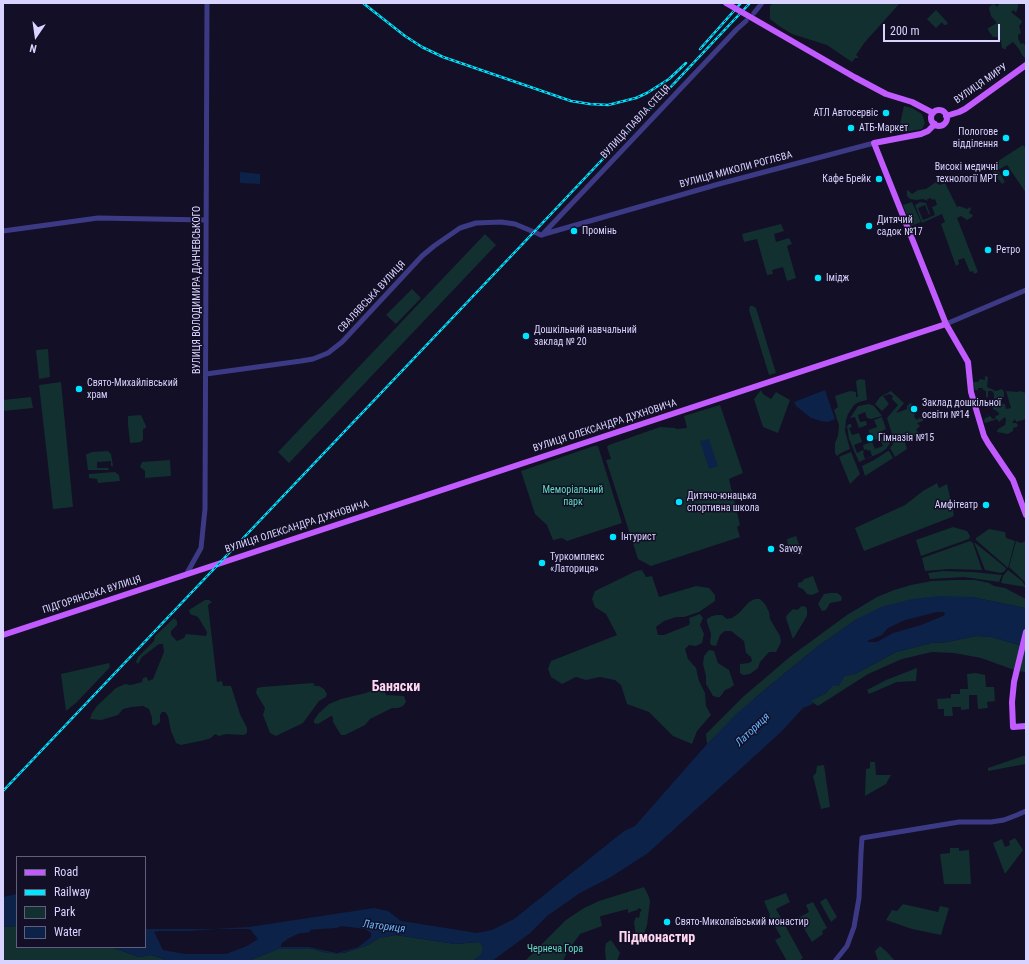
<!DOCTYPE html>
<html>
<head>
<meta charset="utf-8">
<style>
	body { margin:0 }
	#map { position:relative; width:1029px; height:964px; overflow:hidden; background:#130f26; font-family:"Roboto Condensed",sans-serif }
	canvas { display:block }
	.frame { position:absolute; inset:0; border:4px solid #d9d4ff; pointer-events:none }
	.legend { position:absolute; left:16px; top:856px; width:130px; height:92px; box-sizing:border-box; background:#130f26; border:1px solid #625e7d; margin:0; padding:5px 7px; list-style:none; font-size:12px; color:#d9d4ff }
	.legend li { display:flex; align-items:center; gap:8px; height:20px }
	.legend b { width:20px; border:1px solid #625e7d }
	.north { position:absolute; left:16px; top:16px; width:40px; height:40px; -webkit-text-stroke:3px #130f26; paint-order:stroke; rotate:193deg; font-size:11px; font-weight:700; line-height:16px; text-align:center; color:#d9d4ff }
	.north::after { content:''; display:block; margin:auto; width:14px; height:18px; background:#d9d4ff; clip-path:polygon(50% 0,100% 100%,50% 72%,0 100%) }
	.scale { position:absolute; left:883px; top:24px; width:117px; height:18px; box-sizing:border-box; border:2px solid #d9d4ff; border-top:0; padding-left:5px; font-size:12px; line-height:14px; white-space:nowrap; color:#d9d4ff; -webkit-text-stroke:3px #130f26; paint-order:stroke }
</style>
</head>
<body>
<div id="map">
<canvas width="1029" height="964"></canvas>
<div class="frame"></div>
<ul class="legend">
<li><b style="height:5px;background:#c25bff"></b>Road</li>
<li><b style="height:5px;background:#00e5ff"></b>Railway</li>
<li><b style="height:11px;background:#12302f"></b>Park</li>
<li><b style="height:11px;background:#0c2248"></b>Water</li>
</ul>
<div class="north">N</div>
<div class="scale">200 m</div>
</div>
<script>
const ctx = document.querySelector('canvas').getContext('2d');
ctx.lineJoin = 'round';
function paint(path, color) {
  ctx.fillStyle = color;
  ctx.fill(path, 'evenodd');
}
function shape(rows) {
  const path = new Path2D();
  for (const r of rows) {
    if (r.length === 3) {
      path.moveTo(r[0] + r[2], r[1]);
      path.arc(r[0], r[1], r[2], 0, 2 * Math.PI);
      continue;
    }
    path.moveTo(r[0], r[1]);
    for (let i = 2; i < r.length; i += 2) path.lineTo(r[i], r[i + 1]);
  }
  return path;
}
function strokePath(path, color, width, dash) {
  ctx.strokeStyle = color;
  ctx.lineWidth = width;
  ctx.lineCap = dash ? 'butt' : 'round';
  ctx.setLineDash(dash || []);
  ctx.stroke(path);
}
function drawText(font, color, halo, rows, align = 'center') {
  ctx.font = font + ' "Roboto Condensed",sans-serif';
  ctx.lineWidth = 3;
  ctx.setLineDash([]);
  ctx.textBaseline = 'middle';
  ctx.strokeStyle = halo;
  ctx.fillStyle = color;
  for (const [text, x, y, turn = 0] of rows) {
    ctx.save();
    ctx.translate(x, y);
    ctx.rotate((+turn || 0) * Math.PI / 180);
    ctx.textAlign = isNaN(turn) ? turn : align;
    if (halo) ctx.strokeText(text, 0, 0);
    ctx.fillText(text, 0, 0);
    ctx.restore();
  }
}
paint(shape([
	[773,3,900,3,865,42,856,55,859,58,855,58,852,62,827,45,792,34,779,26,770,19,770,6],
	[1000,3,1018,4,1018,7,1016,13,1014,10,1011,12,1021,20,1022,22,1019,26,1021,33,1018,35,1018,38,1021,44,1023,43,1026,46,1025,58,1022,55,1019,49,1013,42,1006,47,1006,49,1004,49,1002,48,1001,41,997,37,993,37,988,30,988,28,990,27,997,23,991,16,989,8,991,5,994,4,997,7],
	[936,10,948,23,946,25,944,25,942,22,936,28,927,19],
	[904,106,912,108,922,114,925,123,922,129,904,132,900,124],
	[1023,145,1026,149,1026,193,1007,165,998,170,1005,182,1002,184,989,167],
	[936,182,940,185,945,183,957,207,959,206,967,209,970,207,971,209,969,213,973,215,972,217,967,220,961,216,957,218,978,272,974,274,973,271,970,272,964,258,958,260,959,264,956,266,941,224,945,222,942,214,922,223,915,205,920,202,926,203,930,214,929,215,925,205,918,208,923,220,935,215,932,207,937,205,935,199,932,200,931,198,927,199,928,201,923,199,916,200,910,199,907,196,907,191,908,190,912,194,918,190,926,189],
	[912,202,921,222,911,226,903,205],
	[781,224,784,231,774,234,776,242,789,238,792,244,787,246,796,278,787,281,783,267,772,270,773,274,767,275,757,239,744,242,742,234],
	[485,234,496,245,289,463,278,452],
	[412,289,421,298,396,324,386,315],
	[750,306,753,306,756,308,776,373,769,375,749,310],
	[48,349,50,377,39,379,36,350],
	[985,376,988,377,987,387,996,391,1002,389,1004,392,1004,397,994,399,994,394,992,391,988,391,988,398,986,396,986,391,983,390,983,388,978,388,978,390,975,390,973,382,978,382,980,379,985,380],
	[860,379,865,380,867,400,859,402,854,405,848,414,846,420,845,431,850,449,841,453,837,456,835,453,835,443,838,436,839,425,834,410,838,407,835,396,850,391,856,392,856,397,858,397,856,381],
	[61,382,73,507,53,509,39,385],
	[761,390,763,394,771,399,776,392,790,400,778,433,763,427,754,399],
	[891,391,904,403,896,413,907,409,907,406,910,403,919,408,914,416,915,418,917,420,919,418,923,419,923,421,917,423,920,426,916,430,919,433,918,436,917,437,911,434,910,437,907,438,907,441,905,442,907,449,895,457,890,448,893,444,893,437,887,418,898,405,892,399,893,396,889,394,883,396,889,404,882,411,875,404,880,397],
	[1006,391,1018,392,1020,391,1026,393,1026,419,1016,422,1015,419,1012,423,1016,423,1018,425,1017,427,1013,428,1013,431,1008,434,997,432,998,429,1005,425,1006,420,1005,417,999,422,997,419,985,423,984,421,985,418,989,417,988,415,990,416,993,419,996,418,995,416,999,415,999,413,995,410,994,410,992,407,997,403,1005,404,1006,409,1011,408],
	[31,397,33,408,3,411,3,400],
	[869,404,874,406,882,416,871,419,867,418,865,412,858,415,860,422,866,421,867,425,859,428,855,417,850,418,858,406],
	[720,405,743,473,729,479,740,525,737,527,740,537,651,566,638,559,606,460,611,459,607,447,609,445,660,427,675,428,676,429,687,428,684,416],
	[141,415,146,426,146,428,143,429,143,439,141,442,130,443,128,424,128,416],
	[882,417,886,429,880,432,880,433,878,434,880,438,872,441,868,429,869,430,877,427,874,420],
	[849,424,851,424,852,427,849,428,852,435,859,433,862,442,854,445,857,453,863,450,864,452,863,453,865,459,872,456,870,450,868,451,866,449,864,450,863,445,872,442,875,449,883,446,880,439,882,438,883,440,889,437,890,443,886,449,880,453,859,462,849,439,847,426],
	[594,446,598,446,622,523,567,541,562,538,553,540,547,525,535,514,521,471],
	[108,451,111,454,113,466,111,466,111,461,97,462,97,468,108,468,109,470,88,470,86,455,87,454,92,452],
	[888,451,889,451,893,458,865,476,862,466,874,460],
	[851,452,860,474,850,484,839,457],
	[170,460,171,476,145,478,145,471,140,467,142,462],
	[115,472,119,475,120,481,98,483,97,479,89,478,89,474],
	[937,483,939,488,947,484,954,515,952,517,864,551,855,528,905,505,923,491],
	[953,527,967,531,970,536,969,539,921,556,916,540],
	[989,529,1005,532,1006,538,1015,541,1008,568,976,540,976,538],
	[796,536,803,555,789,553,787,539],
	[970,541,973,543,982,570,949,569,925,571,922,558],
	[1016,541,1021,543,1026,541,1026,583,1009,567],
	[974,542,1006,568,1005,571,1001,573,985,570],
	[642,570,646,577,652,576,659,597,696,586,709,588,715,595,715,601,699,612,684,617,676,617,664,621,656,627,658,635,664,635,689,625,690,622,689,618,700,614,703,618,700,625,704,634,702,643,696,646,689,645,685,649,688,659,696,668,699,681,705,693,706,706,711,715,697,731,692,744,673,736,649,712,627,704,621,685,615,680,600,677,586,680,576,677,562,684,551,677,548,669,551,661,617,635,606,614,595,607,592,599,595,591,636,571],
	[1008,570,1022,581,1026,587,1001,583,1003,576],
	[943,571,973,572,1002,575,999,582,964,577,930,579,928,573],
	[813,576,819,592,812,595,807,594,803,589,798,587,798,583,802,582,804,579],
	[955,580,975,580,989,583,994,586,1005,588,1026,599,1025,608,972,597,857,619,817,647,756,697,707,744,706,734,744,696,791,656,847,615,877,597,894,590,911,585,932,581],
	[830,593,837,593,840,595,842,598,841,601,830,603,826,610,822,611,818,604,824,594],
	[755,599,760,599,765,604,769,612,770,619,780,636,781,642,776,652,769,652,760,662,758,668,750,674,743,675,740,673,740,664,749,663,752,661,751,657,746,653,744,641,731,631,725,631,720,635,716,646,711,645,710,643,711,634,707,622,707,619,712,616,717,615,722,615,727,619,732,618,739,613,749,602],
	[205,600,209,600,212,602,208,605,217,682,222,681,223,686,231,686,240,714,247,728,247,733,244,735,226,734,219,736,215,734,211,738,205,740,181,745,176,743,171,731,168,716,165,712,162,712,160,715,160,722,155,726,152,724,152,718,149,709,143,706,132,707,123,709,118,715,101,720,90,719,92,713,97,706,116,688,125,684,131,685,142,682,143,678,147,677,148,681,153,679,164,652,163,644,159,644,142,657,138,664,136,662,138,657,154,641,155,636,174,618,177,621,177,625,171,631,171,635,177,641,184,638,186,634,206,636,207,632,198,617,190,614,189,610],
	[802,606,806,607,807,610,807,616,793,639,786,618,787,615,793,609,797,610],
	[976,636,992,637,1026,647,1026,672,1017,671,981,658,954,653,932,652,902,659,868,674,818,706,810,701,826,693,832,686,838,686,845,675,855,674,896,652,931,643,947,642],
	[709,650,714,651,718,663,729,670,734,685,730,688,725,690,720,697,717,697,713,696,706,684,706,676,703,664,704,656],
	[109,663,110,667,77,702,66,711,61,674],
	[917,668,916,681,897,682,869,694,867,690,886,680],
	[976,673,985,675,986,687,994,687,995,701,987,702,988,708,978,709,977,695,969,695,969,709,961,710,961,707,952,707,953,716,944,716,944,709,938,709,937,699,951,698,951,694,960,694,960,689,968,689,967,674],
	[313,683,315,685,313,686,319,686,324,689,327,694,326,697,319,701,303,723,276,736,270,733,263,715,265,708,256,693,257,688,262,687],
	[381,686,384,688,386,695,404,696,406,702,403,706,398,708,392,708,370,719,365,725,345,735,341,735,333,722,333,717,331,716,318,724,314,723,314,720,319,713,329,704,341,699,366,693],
	[1026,755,1026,764,988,771,988,768],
	[870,762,875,762,876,775,891,775,886,784,865,796,866,769,870,768],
	[824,765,830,807,821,809,813,776,816,773,817,766],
	[1015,838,1023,850,1005,874,993,843,1002,839,1005,847,1010,845,1009,841],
	[950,848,959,848,959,851,969,850,971,884,944,884,940,854,950,853],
	[644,887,649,897,650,902,647,925,644,934,640,938,636,936,634,922,636,917,639,918,640,912,642,910,639,908,637,910,628,913,628,909,601,916,600,917,602,926,580,934,567,952,563,961,525,961,566,920,584,908,599,901],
	[786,893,790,902,776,909,803,958,799,961,787,961,775,940,781,937,769,916,770,915,764,901],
	[826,898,837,917,831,922,820,902],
	[813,902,827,928,822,931,823,934,812,942,798,918,809,912,806,905],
	[903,904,938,912,940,906,949,908,941,935,912,929,886,920,892,910,897,911],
	[17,926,17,947,111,947,139,957,151,955,169,961,3,961,3,927],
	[396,935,455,944,479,942,482,945,483,950,481,955,473,961,248,961,278,949,313,949,327,953,344,953,368,945,379,938],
	[611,940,620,953,617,961,606,961,605,949,606,943],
	[880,946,887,952,895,961,878,961,875,951]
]), '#12302f');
paint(shape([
	[240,172,260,174,260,184,240,183],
	[825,390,835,419,828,422,821,421,811,418,796,406,794,402],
	[709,439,718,466,709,469,700,441],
	[940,596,972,597,1026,608,1026,647,992,637,976,636,947,642,931,643,896,652,855,674,845,676,838,686,832,686,826,693,811,701,813,704,803,708,781,732,648,853,611,877,580,893,547,916,529,934,492,961,473,961,481,955,483,950,482,945,478,942,455,944,396,935,379,938,368,945,339,954,327,953,313,949,278,949,248,961,169,961,151,955,139,957,111,947,145,947,145,929,212,929,249,927,374,908,388,911,401,921,408,922,477,933,492,930,514,919,624,831,635,826,707,744,738,712,817,647,857,619,881,607,912,599],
	[937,612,944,612,945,614,943,616,921,625,893,633,877,642,869,642,867,641,882,635,888,628,905,620],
	[342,926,365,929,371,933,371,937,369,939,358,947,337,953,309,947,281,947,281,944,289,938,293,931,336,928],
	[217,929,250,929,258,939,247,946,226,954,185,954,163,950,154,932,160,931,188,931],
	[17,894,17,926,3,927,3,897]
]), '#0c2248');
strokePath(shape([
	[283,937,298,930,307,929]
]), '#0c2248', 7);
strokePath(shape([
	[754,13,762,3],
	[3,231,98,218,206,220],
	[541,235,719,184,874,143],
	[542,235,737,29,746,21],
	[946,324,1026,290],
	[206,374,301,361,313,359,328,353,342,342,422,256,434,246,460,228,476,223,501,222,515,224,541,235],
	[187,573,201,548,205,509,207,3],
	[835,961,847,946,854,927,859,898,861,853,862,838,959,822,991,822,1004,820,1017,815,1026,811]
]), '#3d3a85', 5);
strokePath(shape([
	[856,78,886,94,912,102,933,113],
	[939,118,8],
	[946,116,959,112,965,109,1026,65],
	[935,124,928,131,921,134,874,143,946,324,968,362,971,392,984,436,988,443,1013,480,1026,515],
	[1026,632,1014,682,1012,702,1013,727,1026,726],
	[3,635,769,382,946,324]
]), '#c25bff', 6);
const rail = shape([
	[363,3,405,36,422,47,443,57,571,101,590,104,608,105,636,98,647,93,669,79,686,63],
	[700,49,741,3],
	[3,791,533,233,750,3]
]);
strokePath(rail, '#00e5ff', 2.5);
strokePath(rail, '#130f26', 1, [3]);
strokePath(shape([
	[726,3,856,78]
]), '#c25bff', 6);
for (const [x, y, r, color] of [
	[886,113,4,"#00e5ff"],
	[851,128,4,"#00e5ff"],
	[1006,138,4,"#00e5ff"],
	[1006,173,4,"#00e5ff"],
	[879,179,4,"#00e5ff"],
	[869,226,4,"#00e5ff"],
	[574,231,4,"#00e5ff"],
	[988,250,4,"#00e5ff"],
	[818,278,4,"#00e5ff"],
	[526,336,4,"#00e5ff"],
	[79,389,4,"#00e5ff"],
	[914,409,4,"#00e5ff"],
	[870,438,4,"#00e5ff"],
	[679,502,4,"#00e5ff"],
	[986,505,4,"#00e5ff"],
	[613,537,4,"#00e5ff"],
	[771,549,4,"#00e5ff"],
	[542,563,4,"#00e5ff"],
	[667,922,4,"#00e5ff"]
]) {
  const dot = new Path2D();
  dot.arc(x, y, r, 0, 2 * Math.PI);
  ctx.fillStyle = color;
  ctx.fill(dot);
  strokePath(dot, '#130f26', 1.5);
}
drawText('10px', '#d9d4ff', '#130f26', [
	["ВУЛИЦЯ МИРУ",981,84,-35],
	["ВУЛИЦЯ ПАВЛА СТЕЦЯ",636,122,-47],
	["ВУЛИЦЯ МИКОЛИ РОГЛЄВА",736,170,-15],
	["ВУЛИЦЯ ВОЛОДИМИРА ДАНЧЕВСЬКОГО",197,290,-90],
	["СВАЛЯВСЬКА ВУЛИЦЯ",372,297,-47],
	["ВУЛИЦЯ ОЛЕКСАНДРА ДУХНОВИЧА",605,426,-18],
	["ВУЛИЦЯ ОЛЕКСАНДРА ДУХНОВИЧА",297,527,-18],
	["ПІДГОРЯНСЬКА ВУЛИЦЯ",92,595,-18]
]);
drawText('10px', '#d9d4ff', '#130f26', [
	["АТЛ Автосервіс",878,113,"right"],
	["АТБ-Маркет",859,128],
	["Пологове",998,132,"right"],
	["відділення",998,144,"right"],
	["Високі медичні",998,167,"right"],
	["технології МРТ",998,179,"right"],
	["Кафе Брейк",871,179,"right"],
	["Дитячий",877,220],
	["садок №17",877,232],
	["Промінь",582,231],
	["Ретро",996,250],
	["Імідж",826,278],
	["Дошкільний навчальний",534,330],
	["заклад № 20",534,342],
	["Свято-Михайлівський",87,383],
	["храм",87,395],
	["Заклад дошкільної",922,403],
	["освіти №14",922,415],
	["Гімназія №15",878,438],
	["Дитячо-юнацька",687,496],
	["спортивна школа",687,508],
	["Амфітеатр",978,505,"right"],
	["Інтурист",621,537],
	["Savoy",779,549],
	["Туркомплекс",550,557],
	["«Латориця»",550,569],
	["Свято-Миколаївський монастир",675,922]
], 'left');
drawText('10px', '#5fe0c0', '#130f26', [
	["Меморіальний",573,490],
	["парк",573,502],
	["Чернеча Гора",555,949]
]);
drawText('italic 11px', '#62b6ff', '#130f26', [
	["Латориця",753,730,-44],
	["Латориця",384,927,7]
]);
drawText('bold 14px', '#ffd6f0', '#130f26', [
	["Баняски",396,687],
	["Підмонастир",657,938]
]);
</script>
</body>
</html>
